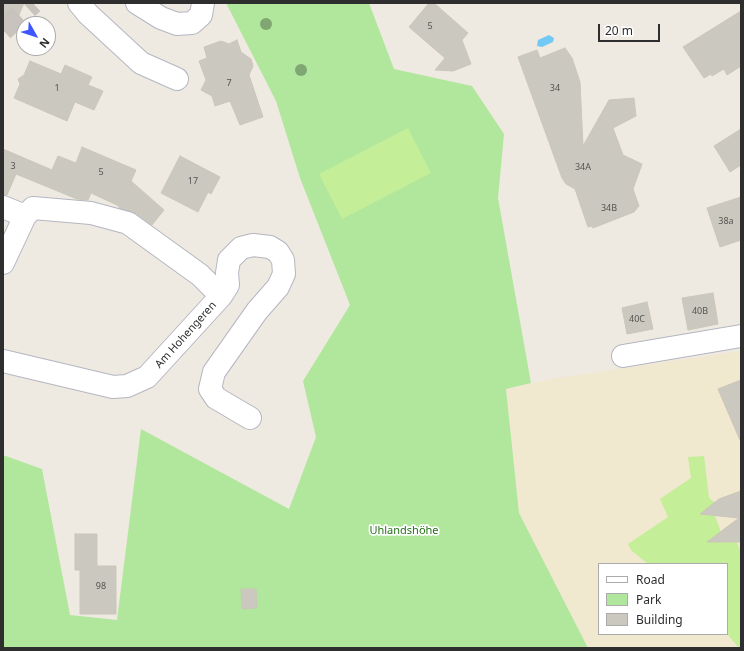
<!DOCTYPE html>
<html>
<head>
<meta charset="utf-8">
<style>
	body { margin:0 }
	#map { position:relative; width:744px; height:651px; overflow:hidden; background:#efeae1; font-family:"Noto Sans",sans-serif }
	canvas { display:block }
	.frame { position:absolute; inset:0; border:4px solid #2e2e2e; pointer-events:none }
	.legend { position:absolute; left:598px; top:563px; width:130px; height:72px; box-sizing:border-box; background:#fff; border:1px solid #ababab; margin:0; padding:5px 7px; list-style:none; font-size:12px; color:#2e2e2e }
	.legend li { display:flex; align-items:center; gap:8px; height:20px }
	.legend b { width:20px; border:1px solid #ababab }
	.north { position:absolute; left:16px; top:16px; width:40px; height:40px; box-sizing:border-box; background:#fff; border:1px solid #ababab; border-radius:50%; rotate:129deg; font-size:11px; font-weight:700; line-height:16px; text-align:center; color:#2e2e2e }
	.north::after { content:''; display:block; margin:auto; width:14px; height:18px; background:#3e56ff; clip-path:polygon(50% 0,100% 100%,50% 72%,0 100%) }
	.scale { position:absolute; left:598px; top:24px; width:62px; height:18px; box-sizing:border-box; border:2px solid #2e2e2e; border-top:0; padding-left:5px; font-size:12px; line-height:14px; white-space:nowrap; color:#2e2e2e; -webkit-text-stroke:3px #fff; paint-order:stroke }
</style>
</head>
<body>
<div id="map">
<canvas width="744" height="651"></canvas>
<div class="frame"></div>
<ul class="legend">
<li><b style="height:5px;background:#fff"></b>Road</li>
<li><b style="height:11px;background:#b1e79c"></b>Park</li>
<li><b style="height:11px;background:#cbc8bf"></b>Building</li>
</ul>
<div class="north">N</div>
<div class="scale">20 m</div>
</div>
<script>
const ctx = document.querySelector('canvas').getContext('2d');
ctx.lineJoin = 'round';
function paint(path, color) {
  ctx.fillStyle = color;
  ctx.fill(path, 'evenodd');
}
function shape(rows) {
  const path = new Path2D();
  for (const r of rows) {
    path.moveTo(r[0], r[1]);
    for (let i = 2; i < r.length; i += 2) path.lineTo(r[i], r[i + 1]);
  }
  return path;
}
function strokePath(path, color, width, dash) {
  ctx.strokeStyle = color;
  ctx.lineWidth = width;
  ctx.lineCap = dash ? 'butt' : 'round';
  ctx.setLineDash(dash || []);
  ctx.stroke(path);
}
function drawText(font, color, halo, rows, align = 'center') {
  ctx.font = font + ' "Noto Sans",sans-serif';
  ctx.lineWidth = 3.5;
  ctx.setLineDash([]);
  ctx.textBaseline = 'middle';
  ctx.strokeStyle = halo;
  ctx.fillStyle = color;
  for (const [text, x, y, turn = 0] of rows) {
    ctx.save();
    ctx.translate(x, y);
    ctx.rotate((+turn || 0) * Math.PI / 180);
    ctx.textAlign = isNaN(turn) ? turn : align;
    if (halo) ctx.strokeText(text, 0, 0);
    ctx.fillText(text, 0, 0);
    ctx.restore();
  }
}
paint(shape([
	[741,351,741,648,588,648,519,513,506,389,556,378],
	[599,564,727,564,727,634,599,634]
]), '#f1e8d0');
paint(shape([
	[226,3,369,3,394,69,472,86,504,134,498,198,531,383,506,389,519,513,588,648,3,648,3,455,42,469,70,615,117,620,141,429,289,509,316,437,303,381,350,305,300,178,276,101]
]), '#b1e79c');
paint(shape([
	[408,128,431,173,342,219,319,174],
	[704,456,709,498,717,504,711,515,715,516,721,532,730,542,735,538,741,552,741,648,739,648,727,634,727,564,648,564,631,550,628,544,668,517,660,499,691,478,688,457]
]), '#c4ee98');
paint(shape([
	[549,35,554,38,553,42,542,47,537,46,538,40]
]), '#72c9f3');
const building = shape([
	[3,3,24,3,16,22,3,16,3,3],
	[429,3,434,3,468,33,462,40,471,64,453,71,435,70,445,58,409,27,429,3],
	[741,11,741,66,727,75,724,69,712,76,711,74,704,78,683,47,741,11],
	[237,40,241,52,251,59,253,66,249,75,263,117,240,125,230,101,215,106,212,96,201,90,206,80,199,61,207,58,204,47,221,41,229,44,237,40],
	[565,48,572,58,580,82,583,146,609,100,634,98,636,116,613,128,623,155,642,164,633,189,639,206,634,212,593,228,592,226,588,227,575,189,566,184,562,178,518,57,537,50,540,58,565,48],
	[30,61,61,74,65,65,92,77,88,85,103,91,94,110,75,102,67,121,14,98,20,84,18,79,24,75,30,61],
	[741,129,741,165,730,172,714,146,741,129],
	[82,147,136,170,131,181,164,210,152,225,135,213,119,208,119,206,91,193,88,200,77,199,16,174,7,195,3,195,3,149,52,170,58,156,76,163,82,147],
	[180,156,220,177,211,194,208,192,198,212,161,193,180,156],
	[741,197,741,240,720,247,707,208,741,197],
	[713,293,718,324,688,330,682,298,713,293],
	[647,302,653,329,627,334,622,308,647,302],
	[741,380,741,440,740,440,718,389,741,380],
	[741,491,741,542,707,542,739,518,700,514,719,499,741,491],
	[75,534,97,534,97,566,116,566,116,614,80,614,80,570,75,570,75,534],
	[241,589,256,589,257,608,242,609,241,589]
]);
paint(building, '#cbc8bf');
strokePath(building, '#cbc6b9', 1);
strokePath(shape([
	[3,30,33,3]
]), '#c8c4bd', 22, [22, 11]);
const minor = shape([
	[79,3,88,14,141,63,177,79],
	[137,3,161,18,177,24,192,23,201,15,203,3],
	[3,207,25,216],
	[3,263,25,216,33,208,91,213,128,223,200,275,221,296,147,377,127,386,113,387,3,361],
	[221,296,228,285,227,273,229,260,241,248,253,245,270,247,278,252,283,260,284,274,278,287,257,311,214,372,210,389,216,398,250,418],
	[623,356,741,336]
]);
strokePath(minor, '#b4b6c1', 24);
strokePath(minor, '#fff', 22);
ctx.fillStyle = '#80a773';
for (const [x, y] of [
	[266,24],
	[301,70]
]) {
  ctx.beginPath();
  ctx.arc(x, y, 6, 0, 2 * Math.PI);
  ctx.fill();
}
drawText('9px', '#555452', null, [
	["5",430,26],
	["7",229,83],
	["1",57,88],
	["34",555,88],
	["3",13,166],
	["34A",583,167],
	["5",101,172],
	["17",193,181],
	["34B",609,208],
	["38a",726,221],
	["40B",700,311],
	["40C",637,319],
	["98",101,586]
]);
drawText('11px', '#2e2e2e', '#fff', [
	["Am Hohengeren",186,335,-48]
]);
drawText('11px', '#267019', '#fff', [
	["Uhlandshöhe",404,531]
]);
</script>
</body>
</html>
